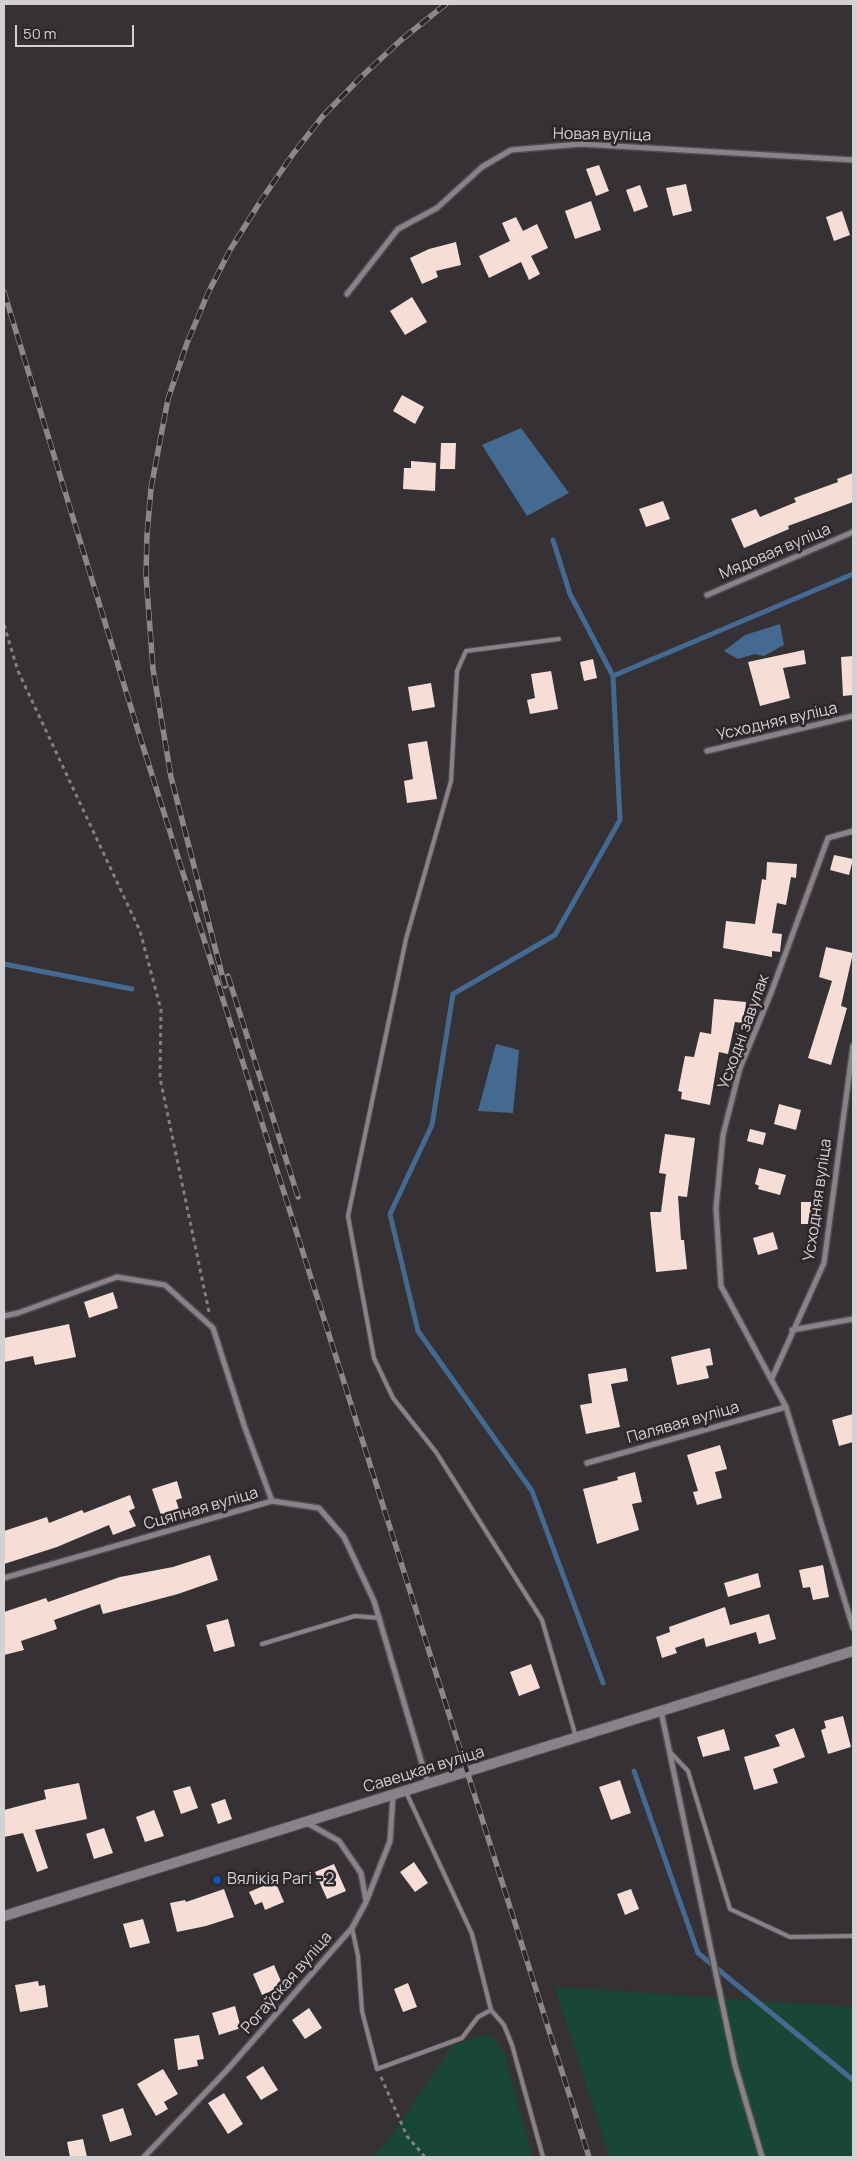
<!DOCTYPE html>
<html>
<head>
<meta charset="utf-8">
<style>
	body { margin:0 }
	#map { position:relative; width:857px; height:2161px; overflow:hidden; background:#353135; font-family:Manrope,sans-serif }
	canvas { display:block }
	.frame { position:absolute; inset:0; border:5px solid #d4d1d4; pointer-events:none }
	.scale { position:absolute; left:15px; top:25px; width:119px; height:22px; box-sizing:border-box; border:2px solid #d4d1d4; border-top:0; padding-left:6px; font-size:15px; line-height:18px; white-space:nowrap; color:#d4d1d4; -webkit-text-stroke:4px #2b272b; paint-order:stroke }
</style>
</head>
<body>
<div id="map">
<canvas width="857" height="2161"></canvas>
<div class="frame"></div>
<div class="scale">50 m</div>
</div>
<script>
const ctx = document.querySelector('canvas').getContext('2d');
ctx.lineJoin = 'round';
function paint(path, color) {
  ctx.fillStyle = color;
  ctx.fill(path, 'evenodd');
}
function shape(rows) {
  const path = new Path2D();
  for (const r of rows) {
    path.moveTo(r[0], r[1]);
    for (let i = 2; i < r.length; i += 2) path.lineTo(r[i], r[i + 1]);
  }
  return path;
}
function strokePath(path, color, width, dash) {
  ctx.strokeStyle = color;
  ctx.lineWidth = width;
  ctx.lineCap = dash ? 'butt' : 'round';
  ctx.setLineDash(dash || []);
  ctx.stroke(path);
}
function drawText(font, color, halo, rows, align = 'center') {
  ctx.font = font + ' Manrope,sans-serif';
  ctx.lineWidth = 5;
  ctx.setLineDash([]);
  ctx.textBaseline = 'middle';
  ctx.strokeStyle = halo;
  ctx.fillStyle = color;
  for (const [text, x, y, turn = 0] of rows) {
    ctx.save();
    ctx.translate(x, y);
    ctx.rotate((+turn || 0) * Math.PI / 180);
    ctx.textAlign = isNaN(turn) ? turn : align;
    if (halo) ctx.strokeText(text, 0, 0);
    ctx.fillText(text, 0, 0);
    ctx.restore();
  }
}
paint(shape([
	[555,1987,853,2007,853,2157,609,2157],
	[486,2035,494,2038,505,2055,532,2157,371,2157,386,2144,453,2045,478,2036]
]), '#184735');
paint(shape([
	[521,428,569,493,527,516,482,445],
	[780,624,784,645,764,656,755,654,738,659,724,651,745,635],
	[496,1044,519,1050,513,1113,478,1111]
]), '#446a91');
strokePath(shape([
	[553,540,570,594,613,676,620,820,555,935,453,994,432,1125,390,1214,418,1331,532,1491,603,1683],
	[613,676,853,574],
	[4,964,132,989],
	[634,1771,698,1953,853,2080]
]), '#446a91', 5);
paint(shape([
	[599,165,609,191,596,196,586,169],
	[686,184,692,211,673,216,666,188],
	[640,185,648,207,634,212,626,190],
	[591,201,601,230,575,239,565,211],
	[842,211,850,235,834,241,826,217],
	[516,217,523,231,537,224,548,248,531,256,540,274,529,280,521,262,489,278,479,256,510,241,502,223],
	[456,242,461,265,436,271,438,277,422,284,410,258,429,249],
	[412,297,427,322,405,335,390,311],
	[402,395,424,407,415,424,393,411],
	[441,443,456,443,455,469,440,469],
	[411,461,436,463,435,491,403,489,404,468,411,468],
	[853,473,853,502,788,526,789,529,744,548,731,519,756,509,760,517,796,502,794,498,838,482,837,479],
	[663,501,670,519,646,527,639,509],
	[804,650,806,664,783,668,790,698,760,706,748,662],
	[853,656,853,695,843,696,841,657],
	[593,659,597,678,584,681,580,662],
	[551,671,558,709,530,714,527,700,535,698,531,674],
	[431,683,435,707,412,711,408,687],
	[427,741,437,799,407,803,404,781,413,779,408,744],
	[834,855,853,859,849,875,830,870],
	[767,862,797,864,796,878,791,877,786,905,777,903,772,933,782,934,780,952,772,951,772,957,723,948,726,921,755,924,762,879,766,880],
	[826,947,853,953,841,1006,847,1008,831,1065,808,1058,832,981,819,977],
	[714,999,746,1002,744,1023,735,1022,728,1054,719,1052,710,1105,681,1099,682,1092,678,1091,685,1056,694,1057,700,1032,711,1034],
	[779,1104,801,1110,796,1130,774,1124],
	[750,1129,766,1133,763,1145,747,1141],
	[665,1134,695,1138,687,1197,678,1196,681,1240,684,1240,687,1269,656,1272,650,1212,661,1212,666,1174,659,1173],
	[759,1168,786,1175,780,1195,758,1189,759,1186,755,1184],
	[801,1202,815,1202,814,1224,801,1224],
	[773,1232,778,1249,758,1255,753,1238],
	[113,1292,118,1308,89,1318,84,1302],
	[69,1324,76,1357,35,1365,33,1356,4,1362,4,1338],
	[710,1348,713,1365,706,1366,709,1378,677,1385,671,1357],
	[626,1368,628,1381,611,1384,620,1427,586,1434,580,1405,592,1403,588,1374],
	[853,1414,853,1442,839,1446,832,1420],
	[720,1445,727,1469,715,1472,722,1498,697,1505,693,1492,698,1491,687,1455],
	[635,1472,642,1502,632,1504,639,1530,597,1544,583,1489,618,1480,617,1477],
	[177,1481,182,1498,176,1500,181,1516,163,1521,152,1489],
	[130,1495,135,1508,129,1511,136,1526,113,1535,109,1525,57,1547,4,1564,4,1531,47,1517,49,1523,82,1510,84,1513],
	[210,1555,218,1580,178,1594,103,1614,100,1604,54,1620,57,1629,21,1641,24,1650,4,1655,4,1612,46,1598,48,1602,120,1577,173,1567],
	[823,1565,829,1597,813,1600,810,1587,803,1588,799,1570],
	[758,1573,761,1587,728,1597,724,1583],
	[725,1607,730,1625,769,1614,776,1639,759,1644,756,1632,706,1647,704,1638,675,1648,677,1653,662,1658,656,1637,670,1632,669,1627],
	[228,1619,235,1646,214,1652,206,1625],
	[531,1664,540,1688,519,1696,510,1672],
	[843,1716,851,1747,828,1754,821,1730,826,1728,824,1721],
	[794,1728,805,1757,773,1769,778,1783,754,1790,744,1757,780,1746,775,1735],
	[724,1729,730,1750,703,1757,697,1737],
	[620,1780,631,1813,611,1820,599,1787],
	[79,1783,87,1819,35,1830,48,1868,37,1872,23,1833,4,1837,4,1810,46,1799,44,1790],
	[190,1786,198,1808,181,1814,173,1791],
	[225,1799,232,1819,218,1824,211,1804],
	[154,1810,164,1836,145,1842,136,1817],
	[104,1828,113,1853,94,1859,86,1834],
	[414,1862,428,1883,415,1892,400,1872],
	[334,1864,346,1891,327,1899,315,1872],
	[275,1881,284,1902,265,1910,262,1902,255,1905,249,1892],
	[224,1889,234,1917,206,1926,177,1932,170,1903,185,1900,186,1902],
	[631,1889,639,1909,625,1915,617,1894],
	[143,1919,150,1943,130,1948,123,1924],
	[274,1965,283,1986,262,1995,253,1974],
	[38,1981,39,1986,45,1985,48,2007,20,2012,15,1985],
	[408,1983,417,2007,403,2012,394,1989],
	[235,2006,241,2028,219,2035,212,2013],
	[309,2008,322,2028,305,2039,292,2020],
	[199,2035,204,2059,197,2060,198,2066,178,2070,174,2039],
	[263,2066,278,2090,261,2100,246,2077],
	[163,2069,178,2094,164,2102,168,2109,156,2116,137,2084],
	[224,2093,243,2124,228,2134,208,2103],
	[123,2108,132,2135,110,2142,102,2115],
	[83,2139,87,2157,70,2157,67,2142]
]), '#f6ddd5');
const service = shape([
	[559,639,466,651,457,671,451,781,406,939,348,1216,374,1358,393,1398,436,1452,542,1620,576,1737],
	[262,1644,355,1616,380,1618],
	[670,1752,688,1771,730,1909,790,1937,853,1936],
	[406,1792,472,1934,491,2010],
	[352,1928,358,1956,362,2011,377,2069,462,2038,478,2017,491,2010,504,2025,512,2045,543,2157]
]);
const minor = shape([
	[347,294,398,229,437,208,482,167,511,150,581,144,853,160],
	[707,595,853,532],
	[707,751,853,716],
	[853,831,828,838,771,993,740,1068,723,1135,716,1208,721,1286,786,1407,853,1628],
	[4,1316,18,1313,117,1277,165,1285,213,1328,245,1428,272,1501],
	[792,1330,853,1319],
	[772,1378,824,1263,853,1046],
	[587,1463,786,1407],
	[4,1578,272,1501,319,1508,344,1537,374,1601,428,1784],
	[661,1711,735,2065,762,2157],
	[307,1823,339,1841,361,1873,366,1901],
	[144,2157,227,2070,352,1928,366,1902,390,1841,393,1796]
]);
const secondary = shape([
	[4,1916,853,1651]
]);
strokePath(service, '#504d50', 6);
strokePath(minor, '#504d50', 8);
strokePath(secondary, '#504d50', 12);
strokePath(shape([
	[4,625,18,671,140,931,161,1010,160,1078,209,1312],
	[381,2077,407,2136,425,2157]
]), '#837f83', 3, [4, 4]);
strokePath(service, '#888388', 4);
strokePath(minor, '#888388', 5);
strokePath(secondary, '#888388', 10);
const rail = shape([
	[4,292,140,737,589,2157],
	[228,976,298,1197],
	[225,986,171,777,153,669,146,575,147,535,151,488,168,399,187,343,208,293,230,250,260,202,293,154,322,117,360,78,401,40,446,4]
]);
strokePath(rail, '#8b878b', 5.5);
strokePath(rail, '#2b272b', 4, [11]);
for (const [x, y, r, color] of [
	[217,1880,5,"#1a4fb4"]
]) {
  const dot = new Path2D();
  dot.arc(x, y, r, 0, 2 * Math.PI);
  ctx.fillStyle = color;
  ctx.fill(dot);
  strokePath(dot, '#2b272b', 2);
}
drawText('16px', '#d4d1d4', '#2b272b', [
	["Новая вуліца",602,135,1],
	["Мядовая вуліца",775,552,-23],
	["Усходняя вуліца",777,722,-13],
	["Усходні завулак",744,1032,-70],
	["Усходняя вуліца",818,1200,-82],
	["Палявая вуліца",683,1423,-16],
	["Сцяпная вуліца",201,1509,-16],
	["Савецкая вуліца",424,1770,-17],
	["Рогаўская вуліца",287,1983,-49]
]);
drawText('16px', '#d4d1d4', '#2b272b', [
	["Вялікія Рагі - 2",227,1880]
], 'left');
</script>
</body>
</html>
